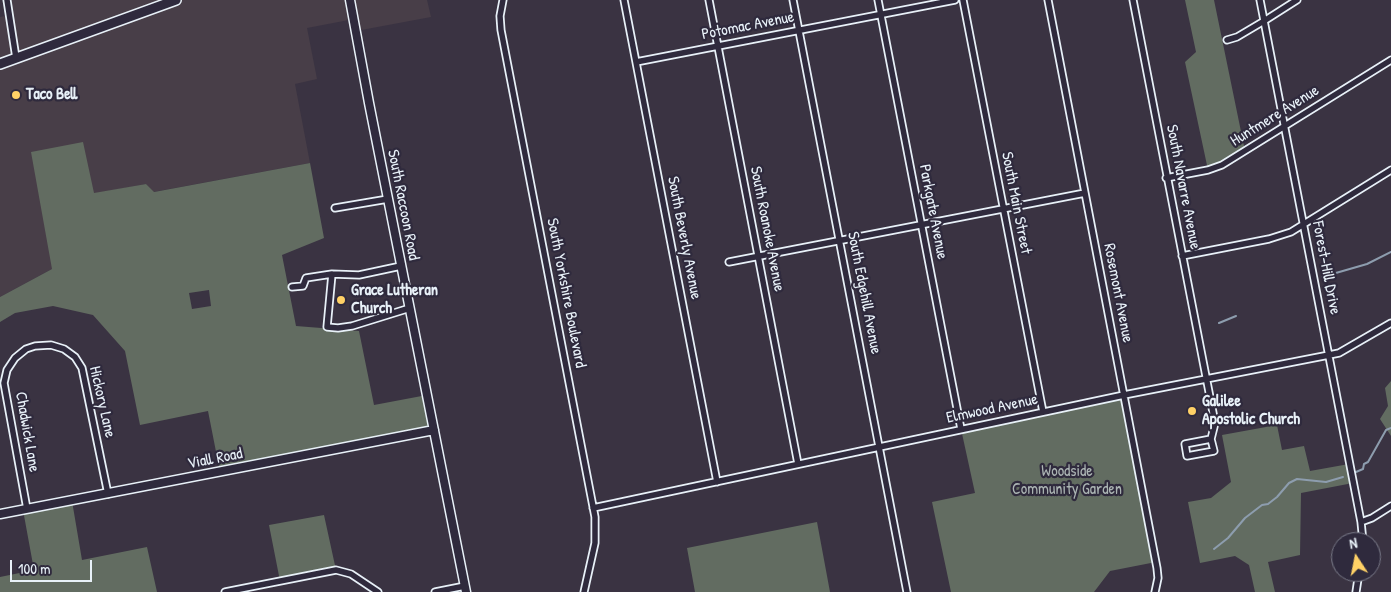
<!DOCTYPE html>
<html>
<head>
<meta charset="utf-8">
<style>
	body { margin:0 }
	#map { position:relative; width:1391px; height:592px; overflow:hidden; background:#3a3342; font-family:"Patrick Hand",sans-serif }
	canvas { display:block }
	.north { position:absolute; left:1331px; top:532px; width:50px; height:50px; box-sizing:border-box; background:#2f2a3d; border:1px solid #797a88; border-radius:50%; rotate:349deg; font-size:14px; font-weight:700; line-height:20px; text-align:center; color:#e8f1f8 }
	.north::after { content:''; display:block; margin:auto; width:18px; height:22px; background:#ffd166; clip-path:polygon(50% 0,100% 100%,50% 72%,0 100%) }
	.scale { position:absolute; left:10px; top:560px; width:82px; height:22px; box-sizing:border-box; border:2px solid #e8f1f8; border-top:0; padding-left:6px; font-size:15px; line-height:18px; white-space:nowrap; color:#e8f1f8; -webkit-text-stroke:4px #2f2a3d; paint-order:stroke }
</style>
</head>
<body>
<div id="map">
<canvas width="1391" height="592"></canvas>
<div class="north">N</div>
<div class="scale">100 m</div>
</div>
<script>
const ctx = document.querySelector('canvas').getContext('2d');
ctx.lineJoin = 'round';
function paint(path, color) {
  ctx.fillStyle = color;
  ctx.fill(path, 'evenodd');
}
function shape(rows) {
  const path = new Path2D();
  for (const r of rows) {
    path.moveTo(r[0], r[1]);
    for (let i = 2; i < r.length; i += 2) path.lineTo(r[i], r[i + 1]);
  }
  return path;
}
function strokePath(path, color, width, dash) {
  ctx.strokeStyle = color;
  ctx.lineWidth = width;
  ctx.lineCap = dash ? 'butt' : 'round';
  ctx.setLineDash(dash || []);
  ctx.stroke(path);
}
function drawText(font, color, halo, rows, align = 'center') {
  ctx.font = font + ' "Patrick Hand",sans-serif';
  ctx.lineWidth = 4.5;
  ctx.setLineDash([]);
  ctx.textBaseline = 'middle';
  ctx.strokeStyle = halo;
  ctx.fillStyle = color;
  for (const [text, x, y, turn = 0] of rows) {
    ctx.save();
    ctx.translate(x, y);
    ctx.rotate((+turn || 0) * Math.PI / 180);
    ctx.textAlign = isNaN(turn) ? turn : align;
    if (halo) ctx.strokeText(text, 0, 0);
    ctx.fillText(text, 0, 0);
    ctx.restore();
  }
}
paint(shape([
	[7,0,427,0,431,17,356,31,354,19,307,28,317,79,295,84,310,163,153,192,146,184,93,194,52,269,0,297,0,17,9,15]
]), '#483e48');
paint(shape([
	[1185,0,1214,0,1245,151,1208,170,1185,62,1196,52],
	[83,142,94,193,146,184,154,192,310,163,324,238,282,255,296,326,359,331,374,405,427,395,434,430,220,472,208,411,140,425,125,351,93,315,53,306,15,313,0,322,0,297,52,269,31,152],
	[209,290,211,306,192,309,189,293],
	[1391,381,1391,436,1380,419,1388,406,1385,388],
	[1124,395,1156,562,1110,571,1094,592,951,592,932,502,975,493,961,429],
	[1277,425,1282,450,1304,446,1310,471,1349,464,1353,483,1301,493,1300,555,1268,562,1275,592,1255,592,1249,565,1235,556,1200,563,1188,502,1211,498,1231,482,1222,435],
	[72,501,82,560,147,547,157,592,0,592,0,577,34,570,23,510],
	[324,515,336,570,280,581,269,525],
	[817,522,830,592,695,592,687,548]
]), '#626c61');
strokePath(shape([
	[1322,277,1367,264,1391,252],
	[1219,323,1236,316],
	[1356,472,1363,469,1364,464,1368,462,1386,430,1391,428],
	[1214,549,1228,538,1245,518,1262,505,1268,504,1277,497,1289,483,1297,479,1326,482,1343,477]
]), '#8d9dae', 2);
const street = shape([
	[7,0,16,58],
	[503,0,500,16,501,30,595,517,595,543,584,592],
	[624,0,717,482],
	[709,0,798,464],
	[793,0,907,592],
	[878,0,961,429],
	[963,0,1043,412],
	[1048,0,1157,568,1158,578,1155,592],
	[1133,0,1215,423,1211,439,1214,451,1187,456,1185,444,1211,439],
	[1260,0,1361,522,1363,542],
	[1227,40,1237,37,1264,21,1297,0],
	[636,62,955,0],
	[1166,178,1208,170,1222,165,1391,60],
	[335,208,388,199],
	[1182,256,1269,239,1291,232,1391,170],
	[729,262,1085,193],
	[401,266,359,275,332,274,327,327,338,328,352,326,410,308],
	[292,287,303,286,306,278,332,274],
	[593,508,1124,395,1329,355,1339,353,1391,323],
	[27,509,4,383,7,370,15,358,26,349,35,346,51,345,64,349,75,357,82,368,108,494],
	[1361,522,1372,518,1391,506],
	[225,592,336,570,351,574,378,592],
	[435,592,465,586],
	[1356,592,1359,572]
]);
const secondary = shape([
	[350,0,369,103,466,592],
	[0,514,434,430]
]);
const primary = shape([
	[0,64,176,0]
]);
strokePath(street, '#e8f1f8', 9);
strokePath(secondary, '#e8f1f8', 11);
strokePath(primary, '#e8f1f8', 12);
strokePath(street, '#2f2a3d', 5.5);
strokePath(secondary, '#2f2a3d', 8);
strokePath(primary, '#2f2a3d', 9);
for (const [x, y, r, color] of [
	[16,95,5,"#ffd166"],
	[341,300,5,"#ffd166"],
	[1192,411,5,"#ffd166"]
]) {
  const dot = new Path2D();
  dot.arc(x, y, r, 0, 2 * Math.PI);
  ctx.fillStyle = color;
  ctx.fill(dot);
  strokePath(dot, '#2f2a3d', 2);
}
drawText('16px', '#e8f1f8', '#2f2a3d', [
	["Potomac Avenue",748,26,-11],
	["Huntmere Avenue",1275,116,-32],
	["South Navarre Avenue",1183,187,79],
	["South Main Street",1016,203,79],
	["South Raccoon Road",403,205,79],
	["Parkgate Avenue",933,212,79],
	["South Roanoke Avenue",767,229,79],
	["South Beverly Avenue",684,238,79],
	["Forest-Hill Drive",1326,268,79],
	["South Yorkshire Boulevard",566,293,79],
	["South Edgehill Avenue",864,293,79],
	["Rosemont Avenue",1118,293,79],
	["Hickory Lane",102,402,77],
	["Elmwood Avenue",992,409,-12],
	["Chadwick Lane",27,432,80],
	["Viall Road",215,459,-11]
]);
drawText('bold 16px', '#e8f1f8', '#2f2a3d', [
	["Taco Bell",26,95],
	["Grace Lutheran",351,291],
	["Church",351,309],
	["Galilee",1202,402],
	["Apostolic Church",1202,420]
], 'left');
drawText('16px', '#acb5b4', '#2f2a3d', [
	["Woodside",1067,472],
	["Community Garden",1067,490]
]);
</script>
</body>
</html>
